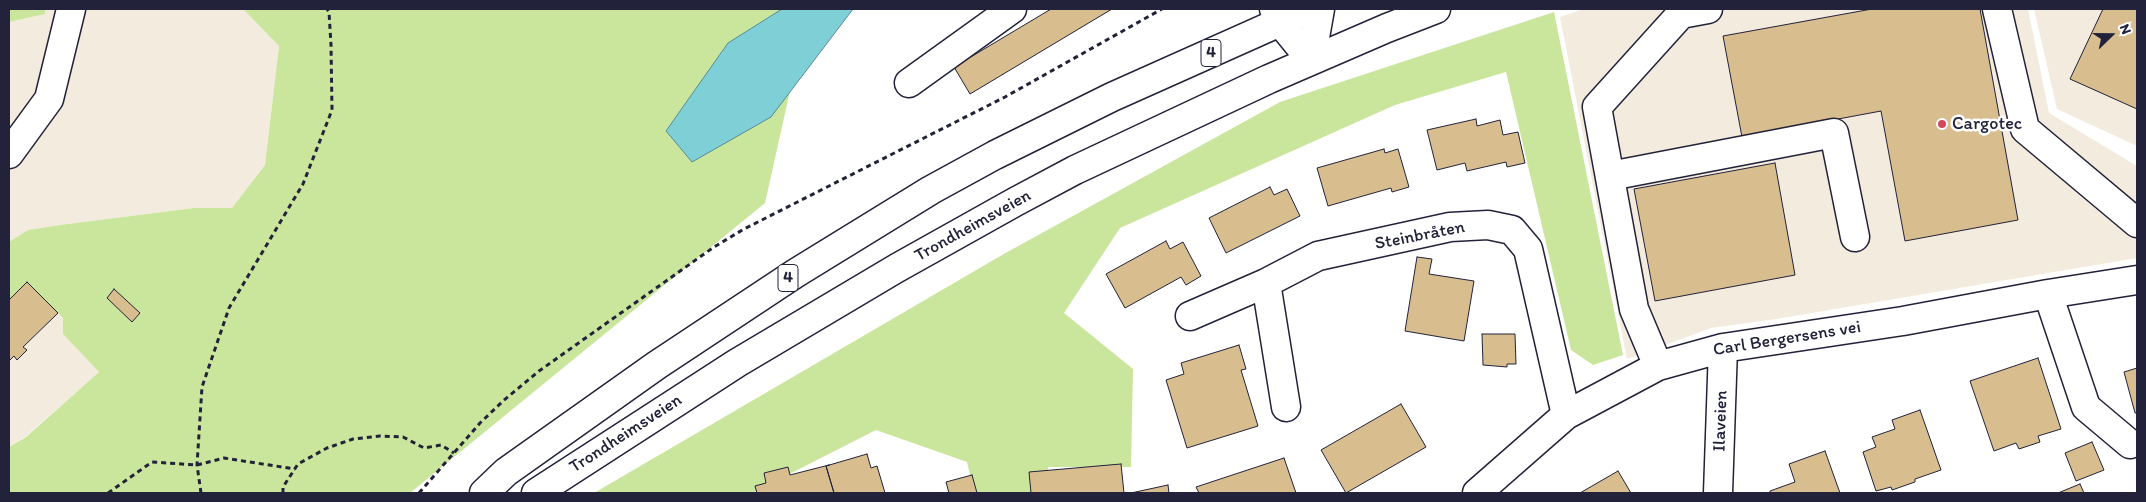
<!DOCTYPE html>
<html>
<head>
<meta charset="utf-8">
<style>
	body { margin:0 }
	#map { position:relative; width:2146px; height:502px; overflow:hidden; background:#fff; font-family:Itim,sans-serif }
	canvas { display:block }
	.frame { position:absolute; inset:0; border:10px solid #22223b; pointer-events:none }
	.north { position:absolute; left:2086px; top:10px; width:50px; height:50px; -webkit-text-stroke:4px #fff; paint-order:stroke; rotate:68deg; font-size:14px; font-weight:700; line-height:20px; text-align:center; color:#22223b }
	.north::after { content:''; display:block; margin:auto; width:18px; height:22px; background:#22223b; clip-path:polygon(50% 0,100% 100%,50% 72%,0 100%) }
</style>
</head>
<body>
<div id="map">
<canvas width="2146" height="502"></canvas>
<div class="frame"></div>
<div class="north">N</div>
</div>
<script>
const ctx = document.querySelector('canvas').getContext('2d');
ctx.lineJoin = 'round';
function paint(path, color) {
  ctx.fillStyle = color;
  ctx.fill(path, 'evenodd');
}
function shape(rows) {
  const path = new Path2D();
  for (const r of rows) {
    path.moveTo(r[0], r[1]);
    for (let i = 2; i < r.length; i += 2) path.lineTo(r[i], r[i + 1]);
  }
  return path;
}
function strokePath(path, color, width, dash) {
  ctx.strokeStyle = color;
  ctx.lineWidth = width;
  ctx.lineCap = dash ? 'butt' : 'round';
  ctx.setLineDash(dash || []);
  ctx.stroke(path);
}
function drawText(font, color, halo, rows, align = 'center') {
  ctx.font = font + ' Itim,sans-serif';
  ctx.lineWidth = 5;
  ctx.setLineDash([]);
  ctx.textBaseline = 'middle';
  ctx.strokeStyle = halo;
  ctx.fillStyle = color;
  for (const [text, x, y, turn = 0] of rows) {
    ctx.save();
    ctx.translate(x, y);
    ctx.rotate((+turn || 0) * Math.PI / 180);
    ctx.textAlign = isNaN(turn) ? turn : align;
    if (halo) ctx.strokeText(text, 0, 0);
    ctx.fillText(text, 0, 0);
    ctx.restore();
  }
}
paint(shape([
	[45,9,243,9,279,46,265,165,232,208,194,208,60,225,28,230,9,242,9,22,44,14],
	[1584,9,2028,9,2049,113,2137,166,2137,258,1776,319,1711,328,1627,359,1560,17],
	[2034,9,2137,9,2137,146,2057,109],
	[29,284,63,318,63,334,99,372,25,437,9,447,9,303]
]), '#f3ebdd');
paint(shape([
	[9,9,45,9,45,14,9,22],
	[243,9,850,9,798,55,765,203,410,493,9,493,9,447,26,437,99,372,63,334,63,318,29,284,9,303,9,242,28,230,60,225,194,208,232,208,265,165,279,46],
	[1554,12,1623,355,1593,365,1571,350,1506,72,1395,105,1120,228,1064,313,1133,369,1131,467,1048,467,1050,493,974,493,967,462,876,430,752,493,594,493,1002,255,1280,102]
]), '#cae69d');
const water = shape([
	[782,9,853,9,771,117,692,162,666,131,728,43,782,9]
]);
paint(water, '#7ed0d6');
strokePath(water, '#598a98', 1);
const building = shape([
	[1051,9,1112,9,970,94,954,67,1051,9],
	[1872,9,1980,9,2018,220,1905,241,1881,111,1742,137,1723,36,1872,9],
	[2103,9,2137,9,2137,109,2070,79,2103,9],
	[1476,119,1477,126,1500,120,1503,135,1518,132,1525,163,1507,167,1506,162,1467,171,1465,163,1437,170,1427,130,1476,119],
	[1384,149,1385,153,1398,149,1409,187,1392,192,1391,188,1328,206,1317,168,1384,149],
	[1775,163,1795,275,1655,301,1634,189,1775,163],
	[1270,187,1274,195,1287,189,1300,216,1226,253,1209,218,1270,187],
	[1166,241,1170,249,1183,242,1201,276,1186,285,1181,277,1125,308,1106,274,1166,241],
	[1417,257,1432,259,1429,274,1474,281,1464,341,1405,331,1417,257],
	[27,282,58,313,23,347,27,350,17,360,14,356,9,361,9,300,27,282],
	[114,289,140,313,132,322,107,298,114,289],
	[1482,334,1515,334,1516,364,1507,364,1507,367,1483,365,1482,334],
	[1239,345,1246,369,1241,370,1258,426,1187,448,1166,380,1184,374,1181,363,1239,345],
	[2038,358,2061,429,2038,436,2040,442,2019,449,2016,443,1994,451,1970,381,2038,358],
	[2137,368,2137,413,2135,413,2124,372,2137,368],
	[1401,404,1426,447,1346,493,1321,450,1401,404],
	[1920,410,1941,470,1915,479,1915,482,1892,490,1891,487,1876,491,1863,452,1876,447,1872,437,1895,429,1892,420,1920,410],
	[2092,442,2104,470,2076,481,2065,453,2092,442],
	[1825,451,1840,493,1770,493,1770,491,1795,482,1789,464,1825,451],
	[867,454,871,468,877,466,885,493,834,493,826,466,867,454],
	[1284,458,1296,493,1199,493,1196,487,1284,458],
	[1121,464,1124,493,1031,493,1029,472,1121,464],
	[829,465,826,466,834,493,757,493,755,486,766,483,764,473,788,467,790,475,829,465],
	[1618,471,1631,493,1580,493,1618,471],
	[972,475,977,493,949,493,946,482,972,475],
	[2080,484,2084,493,2058,493,2080,484],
	[1168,485,1169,493,1131,493,1168,485]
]);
paint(building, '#d8bd8e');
strokePath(building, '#22223b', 1);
const minor = shape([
	[1274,9,1280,22,1311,60],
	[1997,9,2025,129,2137,223],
	[1311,60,1320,9],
	[909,83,1012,9],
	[9,154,49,99,71,9],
	[1610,176,1834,133,1855,237],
	[2048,294,2086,407,2130,444],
	[1190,316,1266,283],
	[1658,366,1634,309,1597,107,1681,14,1708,9],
	[1286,407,1266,283,1318,256,1450,227,1488,225,1512,230,1528,249,1566,415],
	[1477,493,1566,415,1658,366,1723,348,1903,321,2048,294,2137,280],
	[1718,493,1723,348]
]);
const highway = shape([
	[484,493,506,472,657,365,796,273,931,190,995,155,1112,97,1309,9],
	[536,493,737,363,897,268,1015,202,1075,170,1269,79,1387,28,1436,9]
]);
strokePath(minor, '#22223b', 31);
strokePath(highway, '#22223b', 31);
strokePath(shape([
	[108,493,152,462,197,465,224,458,295,469],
	[201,493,197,465,202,387,229,308,303,184,332,110,331,45,329,12,327,9],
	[283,493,283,487,298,464,327,448,353,439,380,436,403,437,424,448,441,445,454,453],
	[419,493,480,423,503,401,539,371,714,247,744,229,1005,97,1162,9]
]), '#22223b', 3, [5, 4]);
strokePath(minor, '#fff', 28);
strokePath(highway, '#fff', 28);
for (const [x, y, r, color] of [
	[1942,124,5,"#d1495b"]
]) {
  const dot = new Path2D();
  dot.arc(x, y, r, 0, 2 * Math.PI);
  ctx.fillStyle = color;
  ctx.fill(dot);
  strokePath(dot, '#fff', 2);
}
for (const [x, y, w] of [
	[1211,53,20],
	[788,278,20]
]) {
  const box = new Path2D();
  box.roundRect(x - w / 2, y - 13.5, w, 27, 4);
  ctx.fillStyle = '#fff';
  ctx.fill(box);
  strokePath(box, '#22223b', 1);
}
drawText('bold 16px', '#22223b', null, [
	["4",1211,53],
	["4",788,278]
]);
drawText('18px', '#22223b', '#fff', [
	["Cargotec",1952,124]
], 'left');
drawText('18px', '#22223b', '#fff', [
	["Trondheimsveien",973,226,-29],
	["Steinbråten",1420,236,-11],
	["Carl Bergersens vei",1787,339,-9],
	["Ilaveien",1721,421,-88],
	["Trondheimsveien",626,434,-33]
]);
</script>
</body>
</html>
